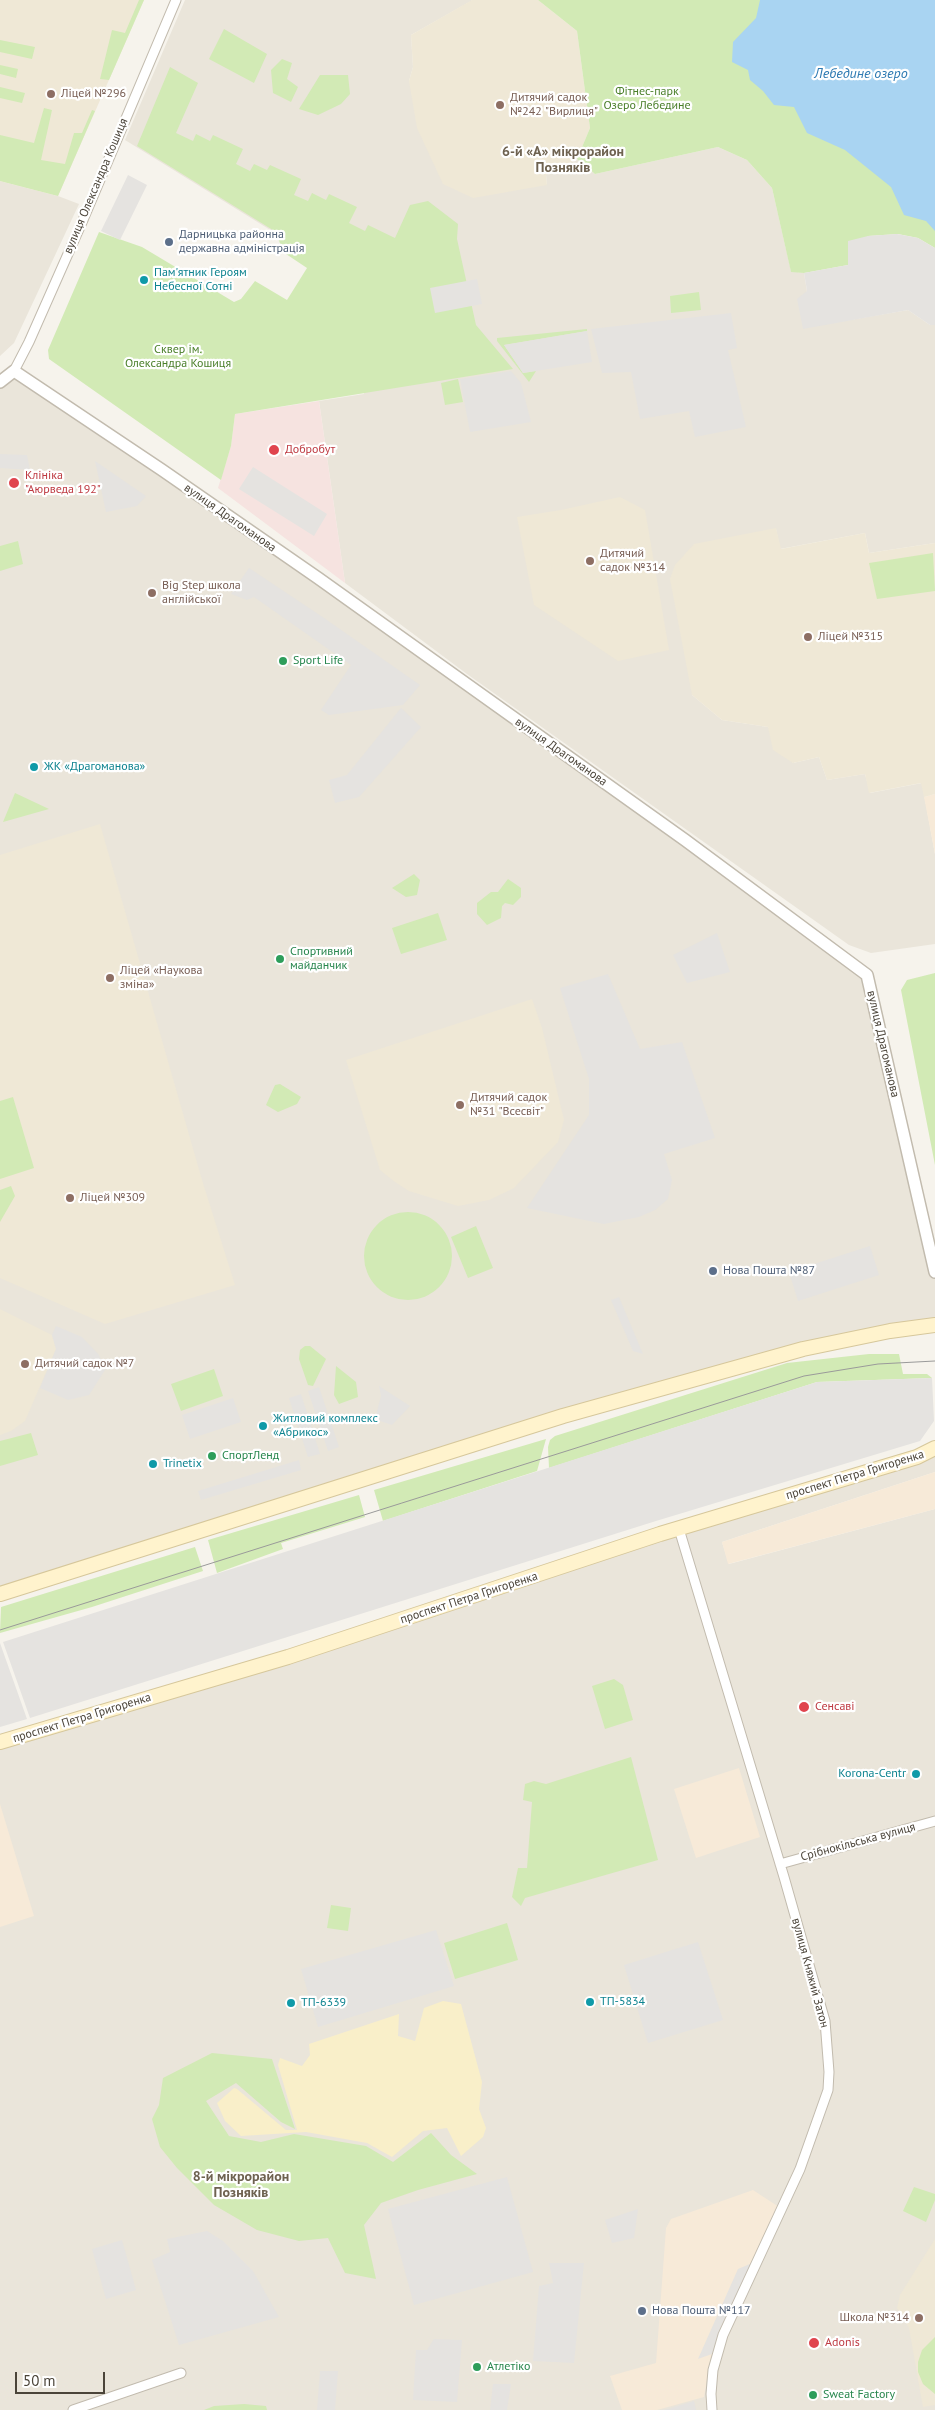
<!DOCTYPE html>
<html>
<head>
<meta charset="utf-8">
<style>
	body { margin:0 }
	#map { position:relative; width:935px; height:2410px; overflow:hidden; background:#f6f3ec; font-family:"PT Sans",sans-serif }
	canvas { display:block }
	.scale { position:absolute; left:15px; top:2372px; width:90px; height:22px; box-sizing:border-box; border:2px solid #4b4439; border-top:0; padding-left:6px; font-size:15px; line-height:18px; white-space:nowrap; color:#4b4439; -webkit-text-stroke:4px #fff; paint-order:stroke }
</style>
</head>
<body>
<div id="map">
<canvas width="935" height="2410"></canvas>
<div class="scale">50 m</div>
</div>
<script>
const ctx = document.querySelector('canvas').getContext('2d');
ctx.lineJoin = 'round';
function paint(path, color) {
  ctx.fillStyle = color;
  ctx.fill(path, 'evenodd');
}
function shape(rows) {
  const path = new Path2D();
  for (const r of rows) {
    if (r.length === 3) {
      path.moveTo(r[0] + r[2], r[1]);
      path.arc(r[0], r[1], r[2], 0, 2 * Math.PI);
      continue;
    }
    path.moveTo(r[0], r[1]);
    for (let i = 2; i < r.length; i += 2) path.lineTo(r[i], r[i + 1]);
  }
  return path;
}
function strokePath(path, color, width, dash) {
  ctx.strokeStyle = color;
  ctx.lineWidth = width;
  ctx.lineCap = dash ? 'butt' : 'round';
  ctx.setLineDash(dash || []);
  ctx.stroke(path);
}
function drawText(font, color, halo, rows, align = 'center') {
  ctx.font = font + ' "PT Sans",sans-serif';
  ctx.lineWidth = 4.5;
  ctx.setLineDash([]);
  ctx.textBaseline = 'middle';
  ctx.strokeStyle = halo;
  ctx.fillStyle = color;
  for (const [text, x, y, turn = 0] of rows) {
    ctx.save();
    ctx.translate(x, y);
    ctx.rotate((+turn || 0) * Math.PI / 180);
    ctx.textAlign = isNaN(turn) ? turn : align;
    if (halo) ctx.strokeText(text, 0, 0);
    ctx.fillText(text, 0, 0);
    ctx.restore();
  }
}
paint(shape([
	[185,0,473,0,411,35,413,67,409,81,547,185,546,175,577,159,595,174,718,147,747,160,772,188,791,271,804,273,807,291,803,328,908,310,930,325,935,325,935,543,869,553,865,533,780,549,776,529,692,695,722,720,768,727,793,763,819,757,827,780,865,774,870,793,922,783,935,854,935,944,871,953,849,945,467,674,345,583,319,401,364,394,343,275,125,140],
	[0,181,58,196,79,204,14,343,0,356],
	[14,371,318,578,867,975,935,1274,935,1325,803,1349,0,1594,0,382],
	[935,1448,935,1472,722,1542,729,1564,935,1509,935,2410,0,2410,0,1742]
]), '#eae5da');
paint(shape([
	[935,794,935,854,924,797],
	[935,1472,935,1509,728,1564,722,1542],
	[739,1768,760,1837,696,1858,674,1789],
	[0,1804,34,1916,0,1927],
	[753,2190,779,2207,711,2356,704,2397,657,2410,622,2410,610,2376,656,2363,666,2228,671,2219]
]), '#f7ead8');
paint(shape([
	[0,0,144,0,58,196,0,181],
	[472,0,538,0,577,31,590,128,577,159,546,175,547,185,473,198,443,184,417,128,409,81,413,67,411,35],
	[620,497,645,510,669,650,618,661,534,605,517,517,561,510],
	[776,528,781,549,865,533,869,553,935,543,935,794,924,797,921,783,869,793,865,774,827,780,819,757,793,763,773,750,768,727,722,720,692,695,670,579,675,565,694,544],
	[100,824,202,1180,235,1285,105,1324,0,1278,0,855],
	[532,999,542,1028,564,1120,558,1142,514,1188,489,1200,458,1206,409,1191,395,1182,380,1170,346,1060],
	[0,1309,52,1335,56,1349,25,1421,11,1431,0,1435],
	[935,2239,935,2405,923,2407,909,2328,897,2308,900,2295]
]), '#efe8d6');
paint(shape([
	[319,401,345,583,218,488,231,446,235,414]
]), '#f6e3e0');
paint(shape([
	[139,0,144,0,109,80,100,79,112,30,125,33],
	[538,0,935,0,935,248,918,238,898,234,868,236,848,265,804,273,791,272,772,188,747,160,718,147,595,174,577,159,590,128,577,31],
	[224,29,267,54,254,83,209,59],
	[0,40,35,47,32,59,0,52],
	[282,59,292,63,287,79,298,87,291,102,273,93,271,70],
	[0,65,18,69,16,78,0,74],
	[170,67,198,83,176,133,193,141,196,134,210,141,213,135,243,149,236,164,250,171,254,164,267,170,270,165,301,179,294,195,308,201,312,193,326,200,329,194,357,207,349,223,365,231,368,225,395,238,410,205,428,201,458,224,457,239,476,325,513,369,235,414,231,446,221,480,49,359,48,350,99,232,142,247,234,302,241,299,255,281,287,300,307,268,283,252,276,232,137,146],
	[320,75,348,75,350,94,341,104,318,115,299,109],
	[0,87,25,93,22,103,0,98],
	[44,108,52,110,41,160,65,164,74,133,82,133,92,110,95,111,58,196,0,181,0,135,34,143],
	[699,292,701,310,671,313,670,296],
	[587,329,587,331,504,345,523,373,536,371,529,382,497,341,497,338],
	[458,379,463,402,445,405,441,383],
	[18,541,23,564,0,571,0,546],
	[933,553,935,591,877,599,869,563],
	[15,793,49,809,3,822],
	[414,874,420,880,417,895,406,897,392,888],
	[508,879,521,888,521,897,513,905,505,903,502,906,501,918,487,925,477,914,477,903,491,892,498,892],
	[438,913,447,940,401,954,392,928],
	[935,973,935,1165,901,990,907,980],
	[280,1084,301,1097,297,1104,278,1112,266,1105,275,1085],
	[13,1097,34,1168,0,1179,0,1101],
	[11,1186,15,1196,0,1222,0,1190],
	[408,1256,44],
	[476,1226,493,1268,468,1278,451,1237],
	[305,1346,310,1346,326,1359,313,1386,308,1385,299,1359,300,1350],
	[869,1354,899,1354,903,1374,927,1374,932,1378,817,1382,549,1468,548,1447,550,1440,555,1436,787,1363],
	[336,1366,356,1382,358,1397,339,1404,334,1395],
	[214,1369,223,1396,181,1411,171,1384],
	[31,1433,38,1455,0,1466,0,1441],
	[546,1439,537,1471,383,1521,374,1490],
	[359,1495,365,1517,281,1543,283,1549,217,1573,208,1540],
	[195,1547,203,1571,92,1607,0,1633,1,1607],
	[614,1679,623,1685,633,1720,605,1729,592,1686],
	[631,1757,658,1860,525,1898,521,1906,512,1897,518,1868,527,1868,532,1802,523,1800,525,1784,534,1781,546,1784],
	[331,1905,351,1908,348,1931,327,1928],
	[507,1923,518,1960,455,1979,444,1943],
	[212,2053,272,2059,295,2129,281,2122,236,2083,206,2101,229,2136,261,2142,294,2134,366,2146,393,2162,431,2133,451,2155,477,2174,418,2190,381,2203,364,2225,376,2279,345,2273,328,2238,299,2241,257,2230,214,2205,177,2168,160,2147,152,2119,159,2105,163,2078],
	[914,2187,935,2194,935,2200,926,2222,903,2211],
	[935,2337,935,2394,923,2384,918,2372,918,2362,922,2350],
	[244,2404,266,2406,267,2410,204,2410,214,2406]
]), '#d2eab5');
paint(shape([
	[443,2001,461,2004,482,2082,479,2109,486,2128,483,2137,461,2156,447,2128,423,2131,392,2157,367,2143,306,2132,241,2136,225,2121,217,2103,234,2088,237,2089,286,2130,297,2130,278,2065,280,2058,302,2066,310,2055,309,2044,399,2014,398,2036,415,2041,424,2008]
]), '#f9efc9');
paint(shape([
	[128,175,147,185,120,240,101,231],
	[897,234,918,238,935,248,935,325,930,325,908,310,803,329,797,299,807,291,804,273,848,265,848,241,868,236],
	[477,279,482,304,435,313,430,288],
	[731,313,737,348,728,350,746,427,695,437,689,411,640,419,631,372,602,373,591,329],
	[587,331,592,362,523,373,504,345],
	[511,371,521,383,531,422,470,432,460,379],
	[0,454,27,455,30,470,0,468],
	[95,461,146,496,137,506,106,512],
	[253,467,327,514,314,536,239,489],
	[249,568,324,618,420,685,403,705,329,715,321,710,351,665,254,597,247,600,231,594],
	[401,708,421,727,359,797,335,803,329,780,347,775],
	[717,933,730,972,687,983,673,955],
	[608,974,640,1049,682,1042,715,1138,664,1154,672,1180,668,1199,655,1210,639,1217,604,1224,527,1208,589,1115,589,1079,560,988],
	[870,1246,879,1275,798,1301,789,1272],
	[619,1297,643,1354,633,1351,611,1300],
	[56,1326,82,1337,99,1355,105,1370,89,1395,68,1400,40,1388,56,1349,52,1335],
	[932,1378,934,1421,920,1441,656,1521,30,1718,3,1642,817,1382],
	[379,1386,410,1406,392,1425,380,1421,376,1415,381,1396],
	[319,1387,339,1447,328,1451,308,1391],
	[301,1394,320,1454,308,1457,289,1398],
	[233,1398,241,1422,190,1439,182,1415],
	[299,1460,301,1470,201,1500,198,1491],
	[0,1643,27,1719,0,1727],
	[436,1930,454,1986,318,2027,301,1969],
	[698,1942,723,2020,648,2043,624,1965],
	[507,2177,533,2272,414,2305,388,2209],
	[638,2209,634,2238,612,2243,605,2220],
	[207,2231,223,2241,253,2271,279,2317,179,2345,152,2260,170,2252,167,2239],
	[122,2240,136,2290,106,2299,92,2249],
	[549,2263,584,2263,574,2363,533,2361,539,2286,553,2283],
	[752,2263,712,2354,698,2359,738,2269],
	[434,2339,462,2340,457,2402,413,2400,416,2350,427,2350],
	[320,2371,338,2371,335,2410,317,2410],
	[493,2384,511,2384,507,2410,490,2410],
	[694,2401,696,2410,663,2410,668,2409]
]), '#e5e3e0');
paint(shape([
	[760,0,935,0,935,231,926,221,904,215,891,187,845,150,807,133,794,107,774,105,763,91,750,80,748,70,732,62,733,42,756,18]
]), '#a9d4f2');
const minor = shape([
	[14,371,29,342,83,220,176,0],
	[679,1529,784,1877,825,2021,829,2072,828,2090,800,2169,723,2335,713,2370,711,2394,712,2410],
	[780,1864,935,1821],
	[73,2410,181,2373]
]);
const tertiary = shape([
	[0,382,14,371,162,470,318,578,685,840,867,975,935,1272]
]);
const secondary = shape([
	[0,1594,563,1416,803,1349,890,1331,935,1325],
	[0,1742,288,1657,660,1534,917,1457,935,1448]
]);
strokePath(minor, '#c2bbae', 11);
strokePath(tertiary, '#c2bbae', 14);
strokePath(secondary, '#d6c79b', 16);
strokePath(minor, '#fff', 9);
strokePath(tertiary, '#fff', 11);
strokePath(secondary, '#fff3cd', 14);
strokePath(shape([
	[0,1630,804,1376,878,1364,935,1361]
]), '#9a9a9a', 1);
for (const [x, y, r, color] of [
	[51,94,5,"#8d6e63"],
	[500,105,5,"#8d6e63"],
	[169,242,5,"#5c6f8a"],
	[144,280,5,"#0f9aa8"],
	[274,450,6,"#e0444e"],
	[14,483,6,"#e0444e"],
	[590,561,5,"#8d6e63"],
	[152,593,5,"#8d6e63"],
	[808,637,5,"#8d6e63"],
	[283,661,5,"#2e9e5b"],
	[34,767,5,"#0f9aa8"],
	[280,959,5,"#2e9e5b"],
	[110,978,5,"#8d6e63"],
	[460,1105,5,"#8d6e63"],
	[70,1198,5,"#8d6e63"],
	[713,1271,5,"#5c6f8a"],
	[25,1364,5,"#8d6e63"],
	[263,1426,5,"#0f9aa8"],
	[212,1456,5,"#2e9e5b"],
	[153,1464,5,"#0f9aa8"],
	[804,1707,6,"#e0444e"],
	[916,1774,5,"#0f9aa8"],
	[590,2002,5,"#0f9aa8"],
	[291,2003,5,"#0f9aa8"],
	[642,2311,5,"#5c6f8a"],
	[919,2318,5,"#8d6e63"],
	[814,2343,6,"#e0444e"],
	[477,2367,5,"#2e9e5b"],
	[813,2395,5,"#2e9e5b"]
]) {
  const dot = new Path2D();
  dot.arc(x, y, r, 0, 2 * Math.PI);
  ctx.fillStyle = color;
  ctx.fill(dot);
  strokePath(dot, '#fff', 2);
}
drawText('12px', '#4a7f2a', '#fff', [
	["Фітнес-парк",647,92],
	["Озеро Лебедине",647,106],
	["Сквер ім.",178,350],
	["Олександра Кошиця",178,364]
]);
drawText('12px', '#785e54', '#fff', [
	["Ліцей №296",61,94],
	["Дитячий садок",510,98],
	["№242 \"Вирлиця\"",510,112],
	["Дитячий",600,554],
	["садок №314",600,568],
	["Big Step школа",162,586],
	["англiйськоï",162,600],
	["Ліцей №315",818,637],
	["Ліцей «Наукова",120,971],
	["зміна»",120,985],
	["Дитячий садок",470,1098],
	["№31 \"Всесвіт\"",470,1112],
	["Ліцей №309",80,1198],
	["Дитячий садок №7",35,1364],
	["Школа №314",909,2318,"right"]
], 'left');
drawText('12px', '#4b4439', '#fff', [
	["вулиця Олександра Кошиця",96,186,-67],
	["вулиця Драгоманова",230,518,35],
	["вулиця Драгоманова",561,752,35],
	["вулиця Драгоманова",883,1044,77],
	["проспект Петра Григоренка",855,1475,-17],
	["проспект Петра Григоренка",469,1598,-18],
	["проспект Петра Григоренка",82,1718,-17],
	["Срібнокільська вулиця",858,1842,-15],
	["вулиця Княжий Затон",810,1973,75]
]);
drawText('12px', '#4e5e75', '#fff', [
	["Дарницька районна",179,235],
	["державна адміністрація",179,249],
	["Нова Пошта №87",723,1271],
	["Нова Пошта №117",652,2311]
], 'left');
drawText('12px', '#0d838f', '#fff', [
	["Пам'ятник Героям",154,273],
	["Небесної Сотні",154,287],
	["ЖК «Драгоманова»",44,767],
	["Житловий комплекс",273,1419],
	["«Абрикос»",273,1433],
	["Trinetix",163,1464],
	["Korona-Centr",906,1774,"right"],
	["ТП-5834",600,2002],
	["ТП-6339",301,2003]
], 'left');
drawText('12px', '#be3a42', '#fff', [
	["Добробут",285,450],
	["Клініка",25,476],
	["\"Аюрведа 192\"",25,490],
	["Сенсаві",815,1707],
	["Adonis",825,2343]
], 'left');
drawText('12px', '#27864d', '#fff', [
	["Sport Life",293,661],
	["Спортивний",290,952],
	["майданчик",290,966],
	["СпортЛенд",222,1456],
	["Атлетіко",487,2367],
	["Sweat Factory",823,2395]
], 'left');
drawText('italic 14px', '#2e7ab2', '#fff', [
	["Лебедине озеро",861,74]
]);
drawText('bold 14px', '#6e6250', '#fff', [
	["6-й «А» мікрорайон",563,152],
	["Позняків",563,168],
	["8-й мікрорайон",241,2177],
	["Позняків",241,2193]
]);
</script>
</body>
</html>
